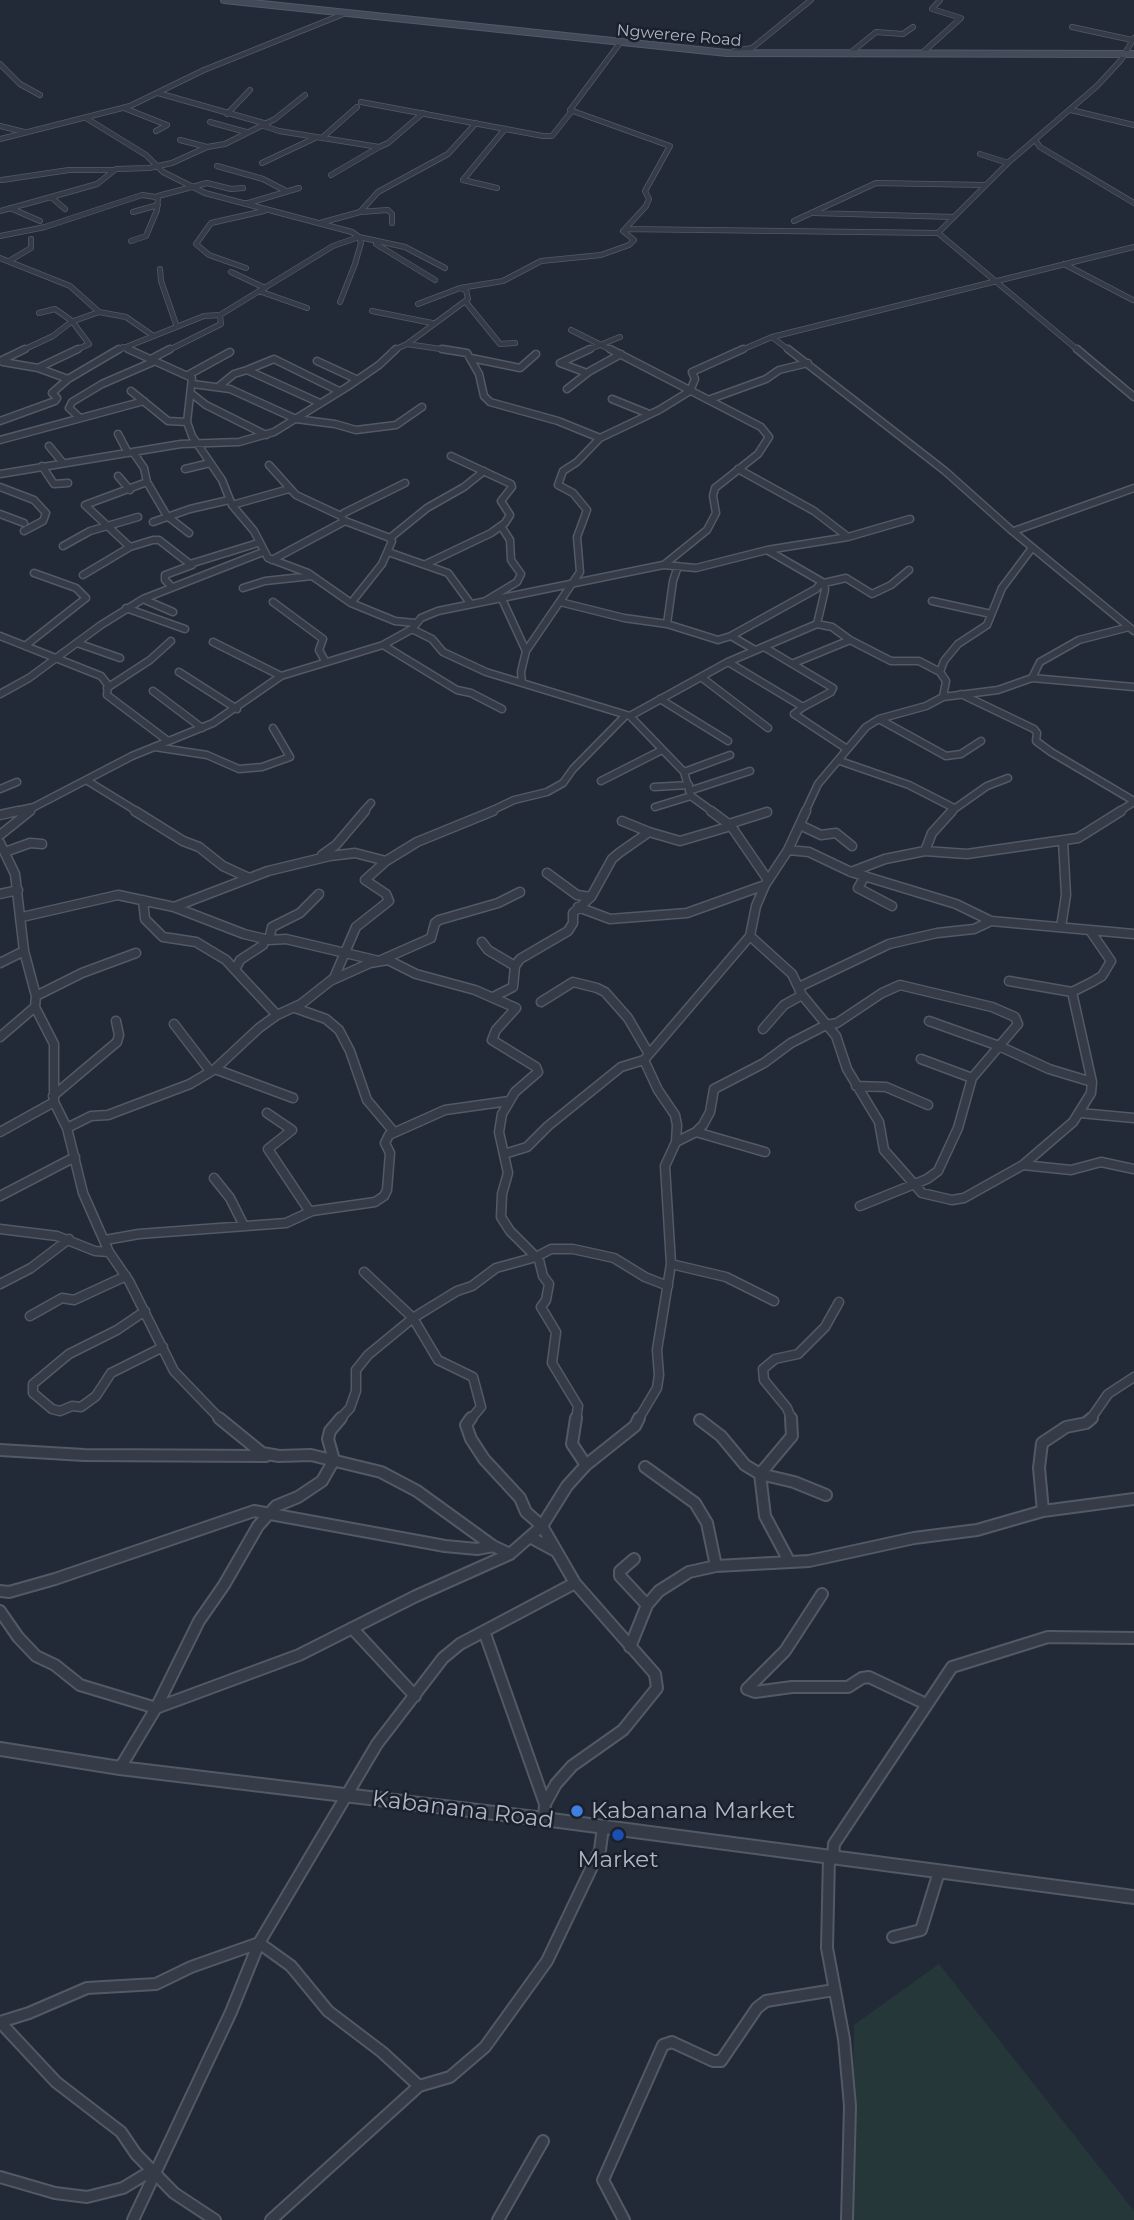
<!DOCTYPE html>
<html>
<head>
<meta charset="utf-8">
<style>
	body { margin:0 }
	canvas { display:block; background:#222a37 }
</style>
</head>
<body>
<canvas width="1134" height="2220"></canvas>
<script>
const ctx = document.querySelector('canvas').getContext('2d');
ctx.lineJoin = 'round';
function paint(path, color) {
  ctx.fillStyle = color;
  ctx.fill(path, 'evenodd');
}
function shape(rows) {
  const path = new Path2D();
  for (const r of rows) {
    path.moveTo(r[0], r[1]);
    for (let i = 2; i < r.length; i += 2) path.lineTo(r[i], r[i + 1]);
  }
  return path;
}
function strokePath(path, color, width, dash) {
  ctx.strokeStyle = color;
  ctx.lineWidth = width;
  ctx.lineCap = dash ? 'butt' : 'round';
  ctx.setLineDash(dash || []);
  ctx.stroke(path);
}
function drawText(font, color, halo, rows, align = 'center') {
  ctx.font = font + ' Montserrat,sans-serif';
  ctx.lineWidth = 5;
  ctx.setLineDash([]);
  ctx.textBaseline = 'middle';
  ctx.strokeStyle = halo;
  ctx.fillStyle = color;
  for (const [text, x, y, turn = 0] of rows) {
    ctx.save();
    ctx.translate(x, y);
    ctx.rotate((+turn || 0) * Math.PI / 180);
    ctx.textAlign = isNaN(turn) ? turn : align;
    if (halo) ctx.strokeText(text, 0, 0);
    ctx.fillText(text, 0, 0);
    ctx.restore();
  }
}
paint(shape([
	[939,1964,1134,2211,1134,2220,851,2220,854,2025]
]), '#253739');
const minorFar3 = shape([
	[1072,27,1132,40],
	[620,43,570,110,670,146,645,191,649,199,646,206,625,229],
	[734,51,752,48,811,0],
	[849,54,876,32,903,34,913,27],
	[921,54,961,18,932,9,940,0],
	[0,64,20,84,40,95],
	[158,93,267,124],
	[361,102,543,136,552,136,571,112],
	[124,108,167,125,156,131],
	[1071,110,1134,125],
	[227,114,250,90],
	[86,118,146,155,163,172,205,193,352,232,359,237,333,246,220,315,221,324,167,351],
	[210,122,246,132],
	[0,126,24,132],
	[264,126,279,131,379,147,388,143,423,113],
	[323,137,357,107],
	[0,139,130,106,204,70,346,13],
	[180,140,207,147,225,144,275,119,305,95],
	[1035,140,1040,147,1134,203],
	[980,154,1008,163],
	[262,163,317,137],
	[217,166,263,179,286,191],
	[331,175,379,147],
	[2,180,69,170,112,170],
	[497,188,463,180,505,129],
	[245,204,299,188],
	[10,208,40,221],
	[65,209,51,197,97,184,116,169,149,168,172,163,207,147],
	[0,211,51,197],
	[133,212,158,205],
	[360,212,388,210,392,214,392,223],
	[814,213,954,217],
	[794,221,876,183,985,185],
	[320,223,360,212,378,192,448,154,476,123],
	[0,236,45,227,142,195,156,197],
	[131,241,146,236,157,210,158,196,207,183,231,189,243,188],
	[376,244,435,280],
	[0,258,70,286,99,312],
	[9,261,31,248,31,239],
	[1064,264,1133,300],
	[246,268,209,255,196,244,211,223,264,211],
	[160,269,161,281,177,327],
	[231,272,265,288],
	[259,291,307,308],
	[465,301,500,344,515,343],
	[340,302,355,264,361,243,359,237,405,247,445,268],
	[418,304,460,288],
	[372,311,432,323],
	[39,313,55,309,72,321,89,344,74,351],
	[571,330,613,351],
	[407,344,454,351],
	[123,347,132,351],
	[21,351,53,336,71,322,99,312,126,317,152,335],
	[116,351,204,316,220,315],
	[392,351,407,344,468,299,466,290,460,288,503,281,541,261,601,255,629,245,634,240,623,231,625,229,938,233],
	[585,351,620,337],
	[739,351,772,337],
	[790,351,772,337,1134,247],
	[1079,351,938,233,1010,161,1097,86,1121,60,1134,38]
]);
const minorFar2 = shape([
	[128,349,192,378,187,422,192,436,222,480,232,505,254,531,268,558,308,573,351,603,395,621,415,623],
	[442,349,467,353,479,374,484,396,490,402,558,421,600,438],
	[610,349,761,427,769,437,758,454,715,488,713,496,716,513,707,530,665,564],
	[788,349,945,471,1010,529,1134,631],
	[1077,349,1134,397],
	[471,358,520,368,536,354],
	[151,359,170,349],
	[0,361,25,349],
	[317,361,356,379],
	[3,362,38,368,68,379],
	[38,368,78,349],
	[247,370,274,359,339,391],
	[587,373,560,363,590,349],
	[188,375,230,352],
	[193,384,230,389,296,419,335,424,356,430,396,425,422,407],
	[218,387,234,374,247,370,320,403],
	[567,389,590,371,621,354],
	[131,391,168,421,187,422],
	[192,394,206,405,266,435],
	[612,399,649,414],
	[708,400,766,379,779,370,808,363],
	[80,418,69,408,72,402,102,384,155,361],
	[0,421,55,401,57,398,52,393,68,379,119,349],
	[118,434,128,453],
	[0,440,144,401],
	[49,446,63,463],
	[269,465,296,495,341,516],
	[42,466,54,484,68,483],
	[185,469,210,463],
	[738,469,814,511,848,537],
	[0,474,181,444,239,442,274,432,347,387,379,365,396,349],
	[118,476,130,490],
	[147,482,167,516,189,533],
	[0,487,34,500,46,513,43,521,24,531],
	[232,505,289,489],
	[0,514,24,523],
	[343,520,341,516,344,513,405,483],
	[345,521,390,538],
	[153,522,190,509,229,500],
	[1014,531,1134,488],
	[390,538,427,508,464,487,484,471],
	[63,546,90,531,138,517],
	[130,547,85,505,147,482,144,468,133,452],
	[767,550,824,583,846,578,872,594,891,585,909,570],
	[388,552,448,573,470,603],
	[272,560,345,521],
	[426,564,491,533,505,523,510,515,501,501,512,487,511,484,451,456],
	[83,575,130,547,153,540,159,540,190,564,258,543],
	[172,587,165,580,165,575,192,565],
	[243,588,265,581,312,576],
	[502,599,526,651,521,672,522,683],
	[487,600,517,582,521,574,511,560,510,540,501,526],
	[932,601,991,614],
	[273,602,323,639,319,650,325,661],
	[560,602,624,618,667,624,718,640,731,636,755,650],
	[351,603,382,564,392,541,390,538],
	[126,608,185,629],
	[173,612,143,599,263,552],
	[667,624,673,581,678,566],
	[817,624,825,590,824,583],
	[412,629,432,639,443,652,486,672,630,716,684,772,691,796,713,812],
	[0,636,101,676,108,685,107,695,168,741],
	[731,636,816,589,822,582],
	[213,642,281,676],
	[77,643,120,658],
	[383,645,457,690,471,693,502,709],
	[25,646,86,598,76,588,34,573],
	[764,647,833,688,831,692,803,707],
	[526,651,580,572,577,537,587,510,573,493,558,485,563,471,577,462,600,438,659,410,690,391,695,379,692,372,743,349],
	[728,662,803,707,794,714,847,749],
	[794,663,850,640],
	[179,672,237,709],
	[940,672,944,661,958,644,987,625,1002,588,1032,548],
	[701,677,768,728],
	[1032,678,1040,662,1079,640,1129,627],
	[107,688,150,660,171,641],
	[153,691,202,728],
	[0,694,29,678,101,625,143,599],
	[961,694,1034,729,1037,733,1036,741,1051,752,1134,801],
	[943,697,998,690,1032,678,1134,687],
	[660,699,728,741],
	[630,716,728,662,817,624,832,627,850,640,891,661,919,661,940,672,946,681,943,697,926,706,879,719,866,727,818,784,805,812],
	[879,719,946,756,961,754,981,741],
	[155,747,207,755,239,769,262,767,290,757,273,728],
	[840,761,909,785,954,808],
	[684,772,730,755],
	[86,780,138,812],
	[601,781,662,750],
	[654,787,689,785],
	[0,789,17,782],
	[689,791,750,771],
	[655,807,691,796],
	[11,812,34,807,132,756,213,723,281,676,383,645,412,629,421,618,438,611,663,565,696,568,767,550,848,537,910,519],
	[28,812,33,808],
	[363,812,371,803],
	[489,812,514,800,547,792,563,783,573,769,625,716],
	[950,812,987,786,1008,778],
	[1118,812,1134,802]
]);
const minorFar1 = shape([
	[135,811,183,841,199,847,223,866,249,878],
	[711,811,731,826,768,880],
	[0,815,18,811],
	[622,821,649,832],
	[729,824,767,812],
	[800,825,821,835,836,833,852,846],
	[0,835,30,811],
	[0,843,15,874,24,951,36,996,35,1007,54,1044,54,1102,67,1128,83,1193,109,1252,129,1281,174,1371,221,1420],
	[788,850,809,852,851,872,956,904,991,921,1134,934],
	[925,851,932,833,952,811],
	[5,852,30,843,42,844],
	[322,855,336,845,365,811],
	[851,872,885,859,925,851,967,854,1078,838,1121,811],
	[547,873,577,895,591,897],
	[865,876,858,888,892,906],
	[0,894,18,890],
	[143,900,145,919,163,937,196,942,226,960,235,970],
	[174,907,244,934,269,940,286,939,379,961,431,938,435,923,439,920,498,903,520,892],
	[578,907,610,919,687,913,765,885],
	[22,917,118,895,174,907,268,871,330,856,355,853,386,861],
	[1061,927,1066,895,1063,841],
	[750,936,792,974,802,995,836,1036,847,1069,879,1122,884,1150,922,1193,952,1200,964,1198,1023,1165,1071,1170,1101,1162,1134,1169],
	[264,939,263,945,240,960,235,970,277,1015],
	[269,940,272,927,300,913,319,894],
	[482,942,488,950,515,966],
	[0,963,24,951],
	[330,981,370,963,388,960,416,974,475,990,516,1008,496,1030,492,1040,536,1067,538,1072,515,1092,502,1114,499,1132,508,1173,502,1194,501,1217,510,1231,539,1260,543,1276,549,1284,546,1300,541,1307,556,1332,552,1363,578,1406,576,1420],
	[1009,981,1072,992,1092,982,1102,976,1111,961,1091,932],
	[799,987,889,944,937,933,974,929,991,921],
	[36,996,82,973,136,953],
	[493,997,513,987,515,966,520,959,568,931,573,923,573,913,591,897,612,859,619,853,649,832,680,841,731,826],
	[541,1002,573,982,597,988,605,992,628,1018,649,1054],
	[295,1008,326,1019,339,1030,350,1051,367,1100,394,1132],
	[929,1021,999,1046,1049,1069,1092,1082],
	[174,1024,210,1071],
	[763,1029,784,1005,802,995],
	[0,1037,35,1007],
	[921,1059,972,1078],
	[215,1069,293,1098],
	[856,1086,886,1087,928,1105],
	[53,1096,117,1042,119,1035,116,1021],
	[267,1113,292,1130,268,1149,310,1212],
	[1080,1113,1134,1118],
	[67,1128,91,1116,108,1115,190,1084,215,1069,259,1028,277,1015,301,1004,334,978,356,927,389,901,386,894,365,880,386,861,417,842,493,811],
	[0,1132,54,1102],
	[696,1132,765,1152],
	[676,1142,696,1132,703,1125,710,1112,714,1089,764,1063,791,1043,826,1025,837,1023,882,993,900,985,992,1007,1015,1017,1018,1024,972,1078,958,1128,938,1171,927,1179,860,1206],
	[504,1154,527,1147,548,1126,621,1067,644,1060],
	[1023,1165,1073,1122,1091,1093,1092,1082,1072,992],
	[214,1178,230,1198,244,1226],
	[0,1196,75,1157],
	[0,1229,57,1236,95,1251,109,1252],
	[105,1240,139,1234,286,1223,312,1211,375,1202,384,1196,387,1190,390,1153,385,1143,389,1135,445,1110,509,1101],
	[671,1264,726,1277,774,1301],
	[364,1272,413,1318,438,1360,473,1377,481,1407,470,1420],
	[0,1284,31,1268,69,1239],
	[145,1311,117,1330,69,1354,33,1384,33,1393,52,1409,60,1411,72,1406,81,1407,96,1396,111,1373,163,1347],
	[30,1316,62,1298,74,1300,126,1276],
	[339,1420,350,1408,356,1391,356,1370,368,1355,413,1318,457,1291,472,1286,496,1268,536,1257,551,1249,573,1249,614,1258,645,1277,668,1286],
	[638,1420,657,1388,659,1375,657,1350,671,1264,665,1166,676,1142,677,1125,675,1115,658,1090,644,1060,750,936,756,906,765,885,788,850,806,811],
	[792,1420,787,1408,764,1380,763,1369,775,1359,798,1354,825,1327,839,1302],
	[1090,1420,1108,1394,1134,1377]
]);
const minor = shape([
	[219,1418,262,1453,279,1456,311,1455,381,1472,417,1491,493,1546,510,1554],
	[471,1418,466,1425,471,1439,484,1459,520,1498,526,1512,542,1526,575,1583,655,1674,657,1688,623,1730,572,1766,556,1784,545,1804,544,1819],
	[576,1418,572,1444,586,1465],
	[700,1420,721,1436,745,1465,760,1474,794,1482,826,1495],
	[0,1450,84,1455,266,1456],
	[645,1467,695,1503,707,1523,716,1566],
	[1043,1511,1039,1468,1042,1443,1066,1427,1086,1423,1092,1418],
	[530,1537,554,1550],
	[634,1559,620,1571,620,1576,647,1605],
	[789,1561,765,1516,760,1474,792,1436,791,1418],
	[0,1591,9,1592,55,1579,254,1511,445,1546,477,1549,493,1546],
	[822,1594,785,1651,747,1689,755,1692,792,1687,848,1687,862,1678,869,1677,926,1704],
	[0,1611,18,1637,36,1656,55,1665,80,1685,156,1708,199,1621,224,1585,258,1526,276,1506,298,1497,322,1481,334,1460,328,1439,330,1431,341,1418],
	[352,1628,415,1696],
	[484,1631,545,1804],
	[630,1647,647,1605,659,1591,689,1572,716,1566,809,1561,914,1538,977,1530,1043,1511,1134,1499],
	[120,1768,156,1708,299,1655,416,1596,510,1554,542,1526,567,1486,586,1465,635,1426,639,1418],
	[829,1857,827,1948,844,2039,850,2106,847,2220],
	[833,1857,834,1844,952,1667,1048,1637,1134,1638],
	[893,1937,921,1930,939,1872],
	[0,2022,29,2013,87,1988,156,1984,191,1967,259,1943,291,1966,328,2011,382,2052,419,2086],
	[0,2022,56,2082,121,2132,136,2154,174,2193,215,2220],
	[0,2177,55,2193,87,2197,123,2188,151,2171],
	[133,2220,231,2012,259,1943,377,1744,443,1658,460,1644,575,1583],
	[271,2220,419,2086,450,2077,485,2047,547,1961,600,1850,603,1827],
	[498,2220,543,2141],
	[624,2220,603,2180,663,2045,672,2042,713,2061,721,2061,757,2008,766,2001,834,1990]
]);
const tertiary = shape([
	[0,1749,120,1768,544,1819,1134,1897]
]);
const secondary = shape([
	[224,0,727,53,1134,54]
]);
strokePath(minorFar3, '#535965', 6);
strokePath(minorFar2, '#535965', 9);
strokePath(minorFar1, '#535965', 11);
strokePath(minor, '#535965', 14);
strokePath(tertiary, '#535965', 16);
strokePath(secondary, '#535965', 8);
strokePath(minorFar3, '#353c48', 4.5);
strokePath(minorFar2, '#353c48', 6);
strokePath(minorFar1, '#353c48', 8);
strokePath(minor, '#353c48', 10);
strokePath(tertiary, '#353c48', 12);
strokePath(secondary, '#434b5b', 6);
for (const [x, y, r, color] of [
	[577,1811,7,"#3f7fe0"],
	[618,1835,7,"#1a4fb4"]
]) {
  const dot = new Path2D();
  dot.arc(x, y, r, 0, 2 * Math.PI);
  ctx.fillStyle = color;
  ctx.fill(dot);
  strokePath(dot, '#1b212c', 2.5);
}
drawText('16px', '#b0b6c4', '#1b212c', [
	["Ngwerere Road",679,36,5]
]);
drawText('23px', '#b0b6c4', '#1b212c', [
	["Kabanana Road",463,1810,7]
]);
drawText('23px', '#b0b6c4', '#1b212c', [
	["Kabanana Market",591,1811],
	["Market",618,1860,"center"]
], 'left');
</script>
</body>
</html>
